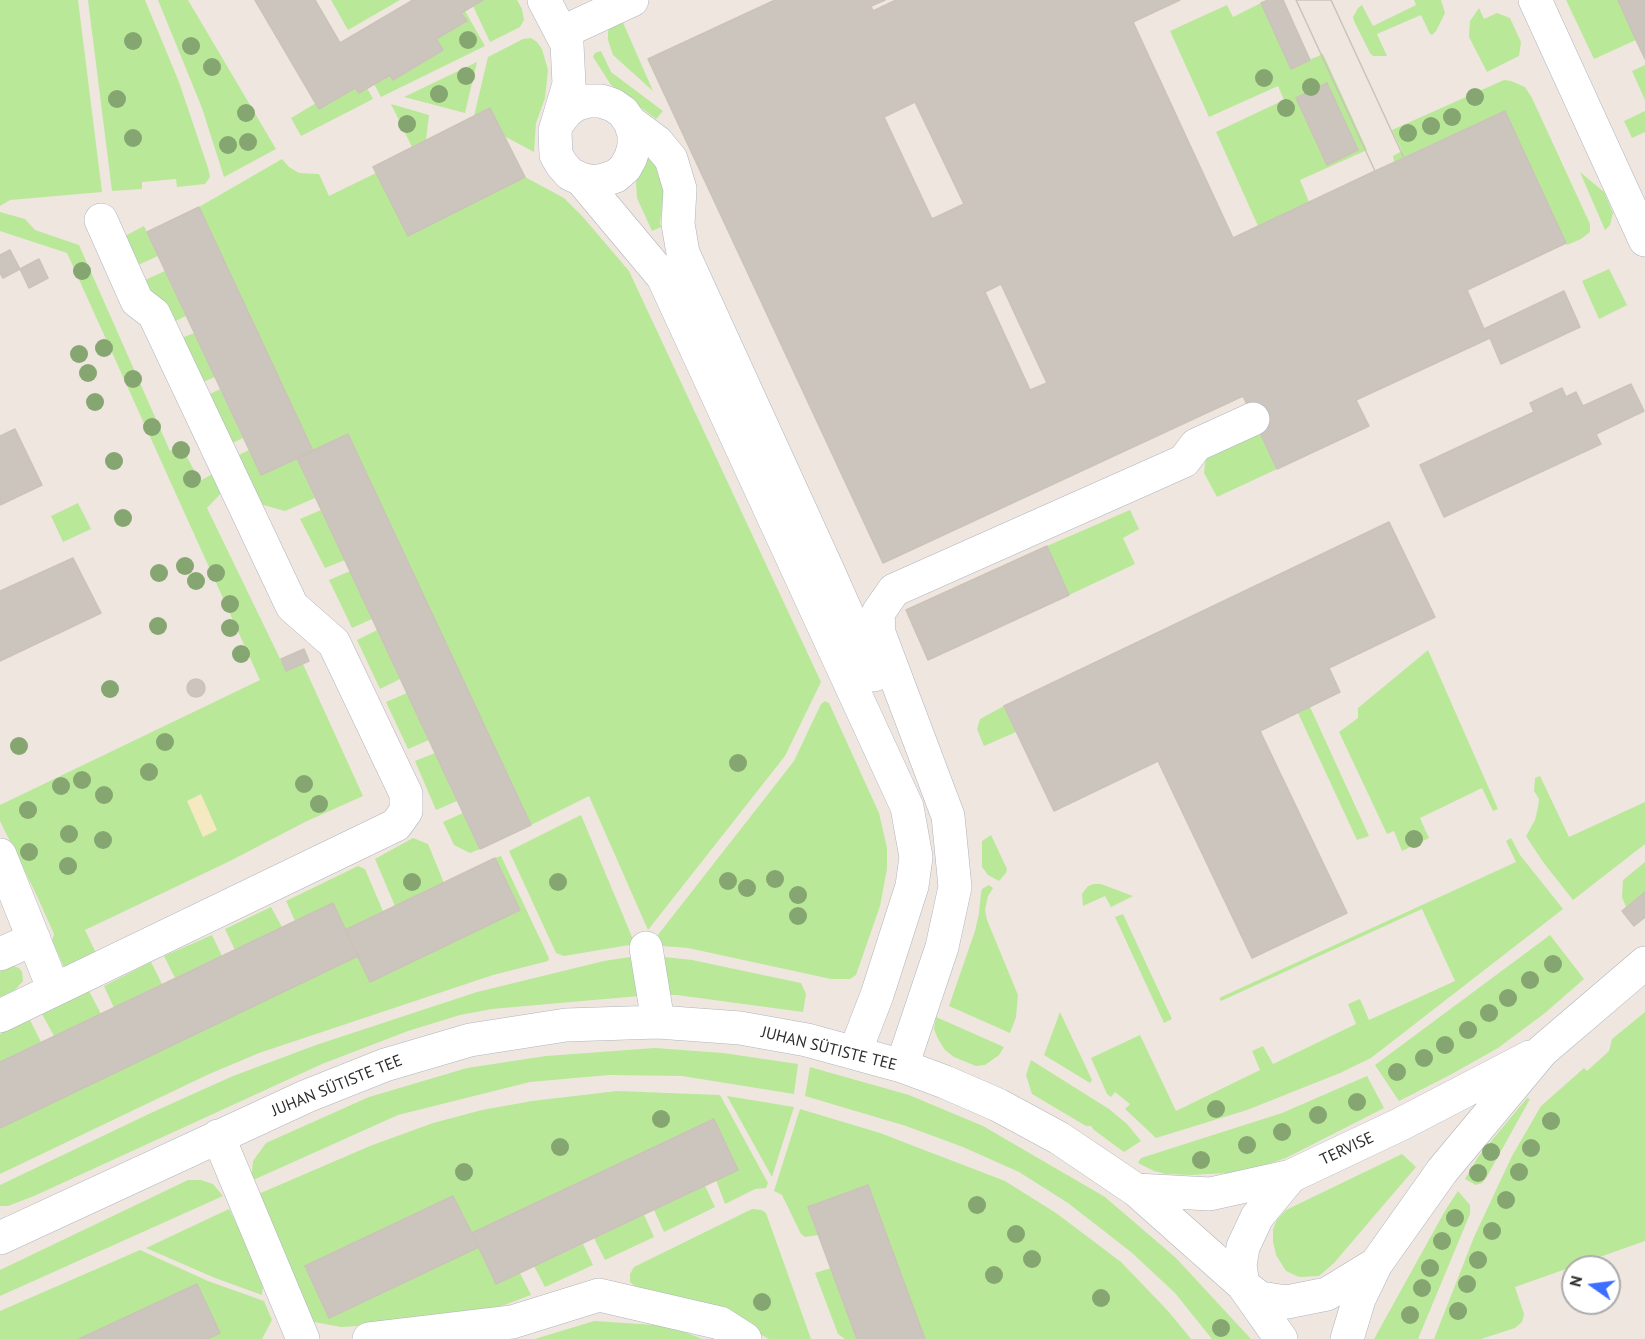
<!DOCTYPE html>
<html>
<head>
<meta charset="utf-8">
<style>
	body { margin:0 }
	#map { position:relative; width:1645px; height:1339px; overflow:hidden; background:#efe7df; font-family:"PT Sans",sans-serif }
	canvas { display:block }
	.north { position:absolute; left:1561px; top:1255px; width:60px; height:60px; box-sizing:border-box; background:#fff; border:2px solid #ababab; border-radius:50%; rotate:284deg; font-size:16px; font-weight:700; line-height:24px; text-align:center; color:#2d2d2d }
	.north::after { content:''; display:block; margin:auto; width:21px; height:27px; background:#3c6eff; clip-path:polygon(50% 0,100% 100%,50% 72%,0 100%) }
</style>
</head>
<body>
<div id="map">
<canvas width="1645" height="1339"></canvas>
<div class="north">N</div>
</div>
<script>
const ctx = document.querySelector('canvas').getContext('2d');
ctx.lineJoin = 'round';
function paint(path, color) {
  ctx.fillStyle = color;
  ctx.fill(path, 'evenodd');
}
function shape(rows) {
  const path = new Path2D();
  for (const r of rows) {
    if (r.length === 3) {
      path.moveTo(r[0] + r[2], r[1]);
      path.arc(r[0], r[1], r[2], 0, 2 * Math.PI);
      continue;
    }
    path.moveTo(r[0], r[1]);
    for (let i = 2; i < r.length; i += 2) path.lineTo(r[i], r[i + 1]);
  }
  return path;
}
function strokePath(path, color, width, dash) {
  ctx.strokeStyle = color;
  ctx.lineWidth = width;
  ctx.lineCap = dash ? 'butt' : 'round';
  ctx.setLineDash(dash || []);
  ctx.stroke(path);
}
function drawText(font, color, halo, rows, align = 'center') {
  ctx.font = font + ' "PT Sans",sans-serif';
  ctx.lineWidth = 4.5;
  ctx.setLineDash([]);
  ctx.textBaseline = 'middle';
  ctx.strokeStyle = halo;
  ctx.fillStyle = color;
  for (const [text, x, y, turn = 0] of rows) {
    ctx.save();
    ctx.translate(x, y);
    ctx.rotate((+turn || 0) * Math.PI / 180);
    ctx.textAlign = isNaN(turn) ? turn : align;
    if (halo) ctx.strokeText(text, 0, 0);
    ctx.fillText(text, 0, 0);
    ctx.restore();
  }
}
paint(shape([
	[0,0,78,0,102,192,10,200,0,206],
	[88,0,145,0,179,82,208,168,210,177,205,184,177,187,176,179,142,182,142,189,112,191],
	[158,0,188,0,276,149,224,177,202,108],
	[331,0,400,0,348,30],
	[483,0,517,0,522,9,524,20,520,27,490,42,473,6],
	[1414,0,1441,0,1445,13,1436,31,1432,35,1430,34,1421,15,1377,34,1387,56,1373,56,1370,53,1354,21,1353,17,1358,8,1362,5,1373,26,1416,5],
	[1566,0,1618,0,1636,40,1594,59],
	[1261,3,1291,68,1323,54,1367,150,1300,180,1309,202,1258,226,1216,132,1284,100,1278,86,1209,117,1170,31,1227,5,1233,17],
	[1479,8,1484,19,1497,13,1510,18,1521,42,1519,56,1487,72,1469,37,1470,21],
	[465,11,485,46,381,97,374,84,390,75,393,79,443,50,436,39,467,22,461,13],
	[621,18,653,91,613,55,608,40,608,31,611,24],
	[531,38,537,42,542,49,548,70,545,98,536,123,534,152,504,136,487,119,474,116,488,57,523,39],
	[601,51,611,72,663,111,656,119,611,85,593,57,595,53],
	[477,62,465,113,404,97],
	[1645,65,1645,100,1632,71],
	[1504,80,1511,81,1525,87,1532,98,1590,224,1590,232,1581,239,1567,245,1505,111,1394,162,1393,156,1402,151,1392,130],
	[355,88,359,93,367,88,373,99,301,136,291,118,316,103,319,109],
	[391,104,429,115,426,140,412,147],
	[1645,111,1645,132,1632,138,1624,121],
	[653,153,665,189,660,222,661,227,652,231,637,198,636,183,638,173,644,160],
	[282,159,289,167,299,173,319,174,329,196,376,173,409,236,525,177,564,198,583,217,629,271,821,682,785,756,648,930,589,796,531,825,348,435,313,451,199,207],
	[1580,172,1604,192,1613,213,1610,225,1605,230],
	[0,212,25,219,35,230,79,245,170,451,180,444,200,481,219,470,226,488,207,508,286,671,303,664,363,796,305,822,230,861,85,930,96,953,65,969,52,941,54,934,37,896,0,821,0,805,260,680,67,253,0,231],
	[144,226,158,256,138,265,125,236],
	[1609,269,1627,305,1599,319,1582,281],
	[165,271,186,316,167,325,145,280],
	[194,333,215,377,196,385,174,341],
	[220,389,243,438,226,446,202,398],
	[1258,429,1277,469,1217,497,1204,473,1205,463,1208,455],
	[249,450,261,475,297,458,315,498,285,511,249,501,231,459],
	[78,503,91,529,63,542,51,516],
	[321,510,345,560,325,568,300,519],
	[1130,510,1139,529,1123,538,1135,564,1069,595,1047,546],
	[350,571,372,619,352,628,329,580],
	[377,630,400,679,380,689,357,640],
	[1428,650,1498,809,1493,811,1482,788,1420,818,1429,838,1402,851,1394,831,1387,834,1339,732,1358,718,1358,708],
	[407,693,429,740,408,749,386,702],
	[825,701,829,703,879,813,887,848,887,869,880,906,856,975,850,979,831,979,688,948,650,945,794,761,821,704],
	[1004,706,1016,732,984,746,977,729,980,719],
	[1310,707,1369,836,1357,840,1298,713],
	[435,753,457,801,436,810,415,761],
	[1540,776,1569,837,1645,802,1645,844,1573,900,1543,862,1526,836,1535,820,1538,807,1539,799,1534,791,1535,778],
	[463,813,480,849,470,853,454,845,443,822],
	[581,815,635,944,564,956,556,953,509,851],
	[991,835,1007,869,1006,873,999,881,988,875,982,867,982,841],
	[413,838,428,844,444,883,395,906,375,859],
	[1511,838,1520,855,1563,909,1371,1058,1340,1073,1247,1110,1156,1138,1125,1109,1130,1104,1115,1092,1111,1097,1107,1094,1091,1058,1140,1035,1176,1111,1260,1070,1252,1051,1263,1046,1273,1064,1356,1024,1348,1004,1360,999,1369,1020,1455,981,1422,909,1221,1001,1219,998,1516,862,1506,841],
	[501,856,549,958,548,961,493,975,259,1053,207,1075,0,1174,0,1128,358,956,371,981,520,910,495,858],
	[1645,862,1645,892,1626,907,1622,897,1623,880],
	[358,866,365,869,383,911,345,930,333,903,295,921,286,901],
	[1094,884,1101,884,1133,896,1111,907,1105,896,1083,906,1082,894,1088,886],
	[989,885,993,888,988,896,985,910,987,920,1018,995,1016,1017,1010,1033,949,1006,975,931,979,913,981,893,982,889],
	[271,907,282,927,235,950,225,929],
	[1123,914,1172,1019,1164,1023,1115,917],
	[212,935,222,956,175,978,164,956],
	[1550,935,1584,979,1545,1013,1498,1048,1450,1075,1399,1101,1375,1065],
	[643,955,650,995,492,1009,460,1015,408,1031,322,1064,34,1196,8,1206,0,1206,0,1185,153,1112,233,1076,316,1045,477,992,604,961],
	[655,956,692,960,801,983,806,994,803,1012,677,995,660,995],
	[151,962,162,984,114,1008,104,986],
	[13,966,19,968,22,972,23,981,15,990,0,997,0,968],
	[89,991,101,1014,54,1036,42,1014],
	[1060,1012,1092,1080,1090,1083,1044,1055],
	[1645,1012,1645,1241,1515,1287,1524,1314,1522,1322,1515,1328,1481,1339,1434,1339,1474,1237,1512,1156,1541,1106,1584,1068,1587,1071,1609,1051,1612,1039],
	[936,1017,1004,1047,999,1055,985,1065,976,1066,954,1057,945,1050,938,1039,934,1029],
	[30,1020,41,1042,0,1062,0,1034],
	[655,1048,723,1053,798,1064,794,1094,682,1076,609,1075,530,1082,398,1115,251,1181,253,1161,266,1143,369,1097,467,1068,546,1056],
	[1031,1060,1109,1109,1127,1124,1141,1141,1124,1152,1094,1130,1091,1126,1086,1126,1032,1094,1026,1075],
	[810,1067,909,1095,983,1126,1105,1197,1176,1258,1251,1339,1212,1339,1175,1293,1131,1252,1068,1203,1019,1172,963,1147,906,1126,805,1096],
	[1367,1076,1384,1108,1286,1158,1256,1168,1228,1173,1191,1175,1166,1174,1154,1171,1138,1163,1141,1158,1282,1113],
	[617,1091,720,1095,768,1183,766,1188,755,1189,725,1204,716,1180,738,1170,714,1119,472,1233,453,1197,329,1318,479,1247,496,1284,520,1273,531,1295,499,1307,394,1324,341,1327,314,1322,304,1312,256,1195,370,1146,433,1123,482,1110,532,1101],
	[727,1096,794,1107,772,1177],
	[1527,1098,1530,1099,1486,1178,1482,1183,1476,1185,1465,1179,1478,1157],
	[800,1109,880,1133,1005,1181,1056,1213,1121,1262,1168,1311,1191,1339,925,1339,868,1185,808,1208,818,1235,805,1237,801,1234,782,1195,774,1191],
	[1402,1154,1416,1167,1334,1263,1319,1276,1299,1277,1286,1271,1276,1255,1273,1241,1273,1229,1277,1220,1286,1210],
	[188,1180,201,1180,213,1184,223,1196,0,1296,0,1270],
	[705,1186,715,1207,664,1232,654,1210],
	[1458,1191,1470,1205,1470,1214,1418,1339,1374,1339,1446,1209],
	[229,1209,264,1276,262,1295,215,1278,146,1248],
	[752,1209,762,1210,766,1213,811,1339,769,1339,729,1317,696,1302,636,1287,630,1282,630,1274,634,1267],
	[644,1215,654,1237,605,1260,594,1238],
	[583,1244,593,1265,545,1287,534,1266],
	[140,1250,208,1281,264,1301,272,1320,262,1339,207,1339,220,1333,197,1284,79,1339,0,1339,0,1311],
	[831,1268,857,1339,845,1339,838,1334,815,1273],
	[594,1321,670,1326,702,1339,535,1339]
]), '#b9e899');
paint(shape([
	[201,794,217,830,203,837,187,801]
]), '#f5e9c1');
const building = shape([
	[255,0,315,0,340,43,413,0,483,0,461,13,467,21,436,39,443,50,393,80,390,75,359,93,355,88,319,109,255,0],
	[775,0,885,0,871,6,873,11,896,0,1180,0,1133,22,1233,238,1375,171,1296,0,1331,0,1404,158,1505,111,1566,243,1467,290,1484,329,1564,291,1580,327,1501,364,1490,338,1356,400,1369,426,1277,469,1243,396,883,563,648,59,775,0],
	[915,102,964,204,932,219,884,117,915,102],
	[1001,284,1047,383,1030,390,985,292,1001,284],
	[1268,0,1283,0,1310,60,1291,69,1261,3,1268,0],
	[1296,0,1331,0,1404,158,1375,171,1296,0],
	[1618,0,1645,0,1645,59,1636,40,1618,0],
	[1327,83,1358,150,1327,165,1296,98,1327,83],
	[490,108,525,177,408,236,373,167,490,108],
	[199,207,313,451,261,475,147,232,199,207],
	[10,250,20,269,3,278,0,273,0,255,10,250],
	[39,259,48,278,29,288,20,269,39,259],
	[1631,384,1644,411,1596,434,1601,444,1444,517,1420,465,1534,412,1530,403,1562,388,1566,397,1576,392,1583,406,1631,384],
	[15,429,42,485,0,505,0,436,15,429],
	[348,434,531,825,480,849,297,458,348,434],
	[1389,522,1435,617,1329,668,1340,692,1260,731,1347,913,1252,958,1158,761,1054,811,1004,706,1389,522],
	[1047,546,1069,595,928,660,906,610,1047,546],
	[73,558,101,613,0,661,0,591,73,558],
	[304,649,309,661,286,671,281,659,304,649],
	[196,688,9],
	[495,858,520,910,370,982,345,930,495,858],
	[1645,892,1645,917,1634,926,1622,911,1645,892],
	[333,903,358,956,0,1128,0,1062,333,903],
	[714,1119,738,1170,496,1284,472,1233,714,1119],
	[868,1185,925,1339,857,1339,808,1207,868,1185],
	[453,1196,479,1247,329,1318,305,1266,453,1196],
	[197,1284,220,1333,207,1339,79,1339,197,1284]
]);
paint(building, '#cbc5bd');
strokePath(building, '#cbc3b8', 1.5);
const minor = shape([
	[544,0,567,44,569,84,555,131,556,155,562,165,570,174,581,179,593,182,604,180,616,176,625,168,631,157,634,146,634,134,630,122,623,112,613,105,601,101,588,101,577,104,567,111,560,120],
	[1535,0,1645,240],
	[561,33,632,0],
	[630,122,657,142,671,159,680,189,678,224,683,253,830,575,874,675],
	[581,179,663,277,907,807,916,857,912,886,877,995,855,1052],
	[0,855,54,990],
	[646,948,658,1022],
	[0,954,34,939],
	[0,1016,396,825,406,811,406,794,334,643,292,606,154,314,137,301,101,220],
	[902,1066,942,947,955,887,948,816,879,633,878,613,894,590,1184,461,1196,445,1253,419],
	[218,1136,303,1339],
	[1136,1190,1210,1194,1291,1176,1401,1124,1530,1057],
	[0,1238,307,1096,385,1065,470,1040,566,1025,658,1022,740,1028,807,1040,902,1066,945,1082,998,1105,1059,1138,1136,1190,1243,1285,1281,1339],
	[1243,1285,1260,1298,1287,1302,1327,1294,1376,1264,1442,1171,1542,1051,1645,963],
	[1243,1285,1240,1265,1243,1247,1257,1217,1291,1176],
	[369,1339,512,1322,599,1295,720,1323,745,1339],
	[1347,1339,1359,1299,1376,1264]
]);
strokePath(minor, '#afb3bd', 34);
strokePath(minor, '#fff', 33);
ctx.fillStyle = '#86a671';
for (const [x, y] of [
	[468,40],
	[133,41],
	[191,46],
	[212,67],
	[466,76],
	[1264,78],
	[1311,87],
	[439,94],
	[1475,97],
	[117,99],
	[1286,108],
	[246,113],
	[1452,117],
	[407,124],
	[1431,126],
	[1408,133],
	[133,138],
	[248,142],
	[228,145],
	[82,271],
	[104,348],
	[79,354],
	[88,373],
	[133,379],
	[95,402],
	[152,427],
	[181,450],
	[114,461],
	[192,479],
	[123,518],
	[185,566],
	[159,573],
	[216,573],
	[196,581],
	[230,604],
	[158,626],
	[230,628],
	[241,654],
	[110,689],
	[165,742],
	[19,746],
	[738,763],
	[149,772],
	[82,780],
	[304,784],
	[61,786],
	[104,795],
	[319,804],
	[28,810],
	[69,834],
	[1414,839],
	[103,840],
	[29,852],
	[68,866],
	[775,879],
	[728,881],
	[412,882],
	[558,882],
	[747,888],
	[798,895],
	[798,916],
	[1553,964],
	[1530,980],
	[1508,998],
	[1489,1013],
	[1468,1030],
	[1445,1045],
	[1424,1058],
	[1397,1072],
	[1357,1102],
	[1216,1109],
	[1318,1115],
	[661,1119],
	[1551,1121],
	[1282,1132],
	[1247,1145],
	[560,1147],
	[1531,1148],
	[1491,1152],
	[1201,1160],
	[464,1172],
	[1519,1172],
	[1478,1173],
	[1506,1200],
	[977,1205],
	[1455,1218],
	[1492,1231],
	[1016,1234],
	[1442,1241],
	[1032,1259],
	[1478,1260],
	[1430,1268],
	[994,1275],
	[1467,1284],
	[1422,1288],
	[1101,1298],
	[762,1302],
	[1458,1311],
	[1410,1315],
	[1221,1328]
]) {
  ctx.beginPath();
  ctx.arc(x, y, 9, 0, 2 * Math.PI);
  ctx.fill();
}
drawText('16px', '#2d2d2d', '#fff', [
	["JUHAN SÜTISTE TEE",829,1049,14],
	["JUHAN SÜTISTE TEE",337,1086,-22],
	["TERVISE",1347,1149,-25]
]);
</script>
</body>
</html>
